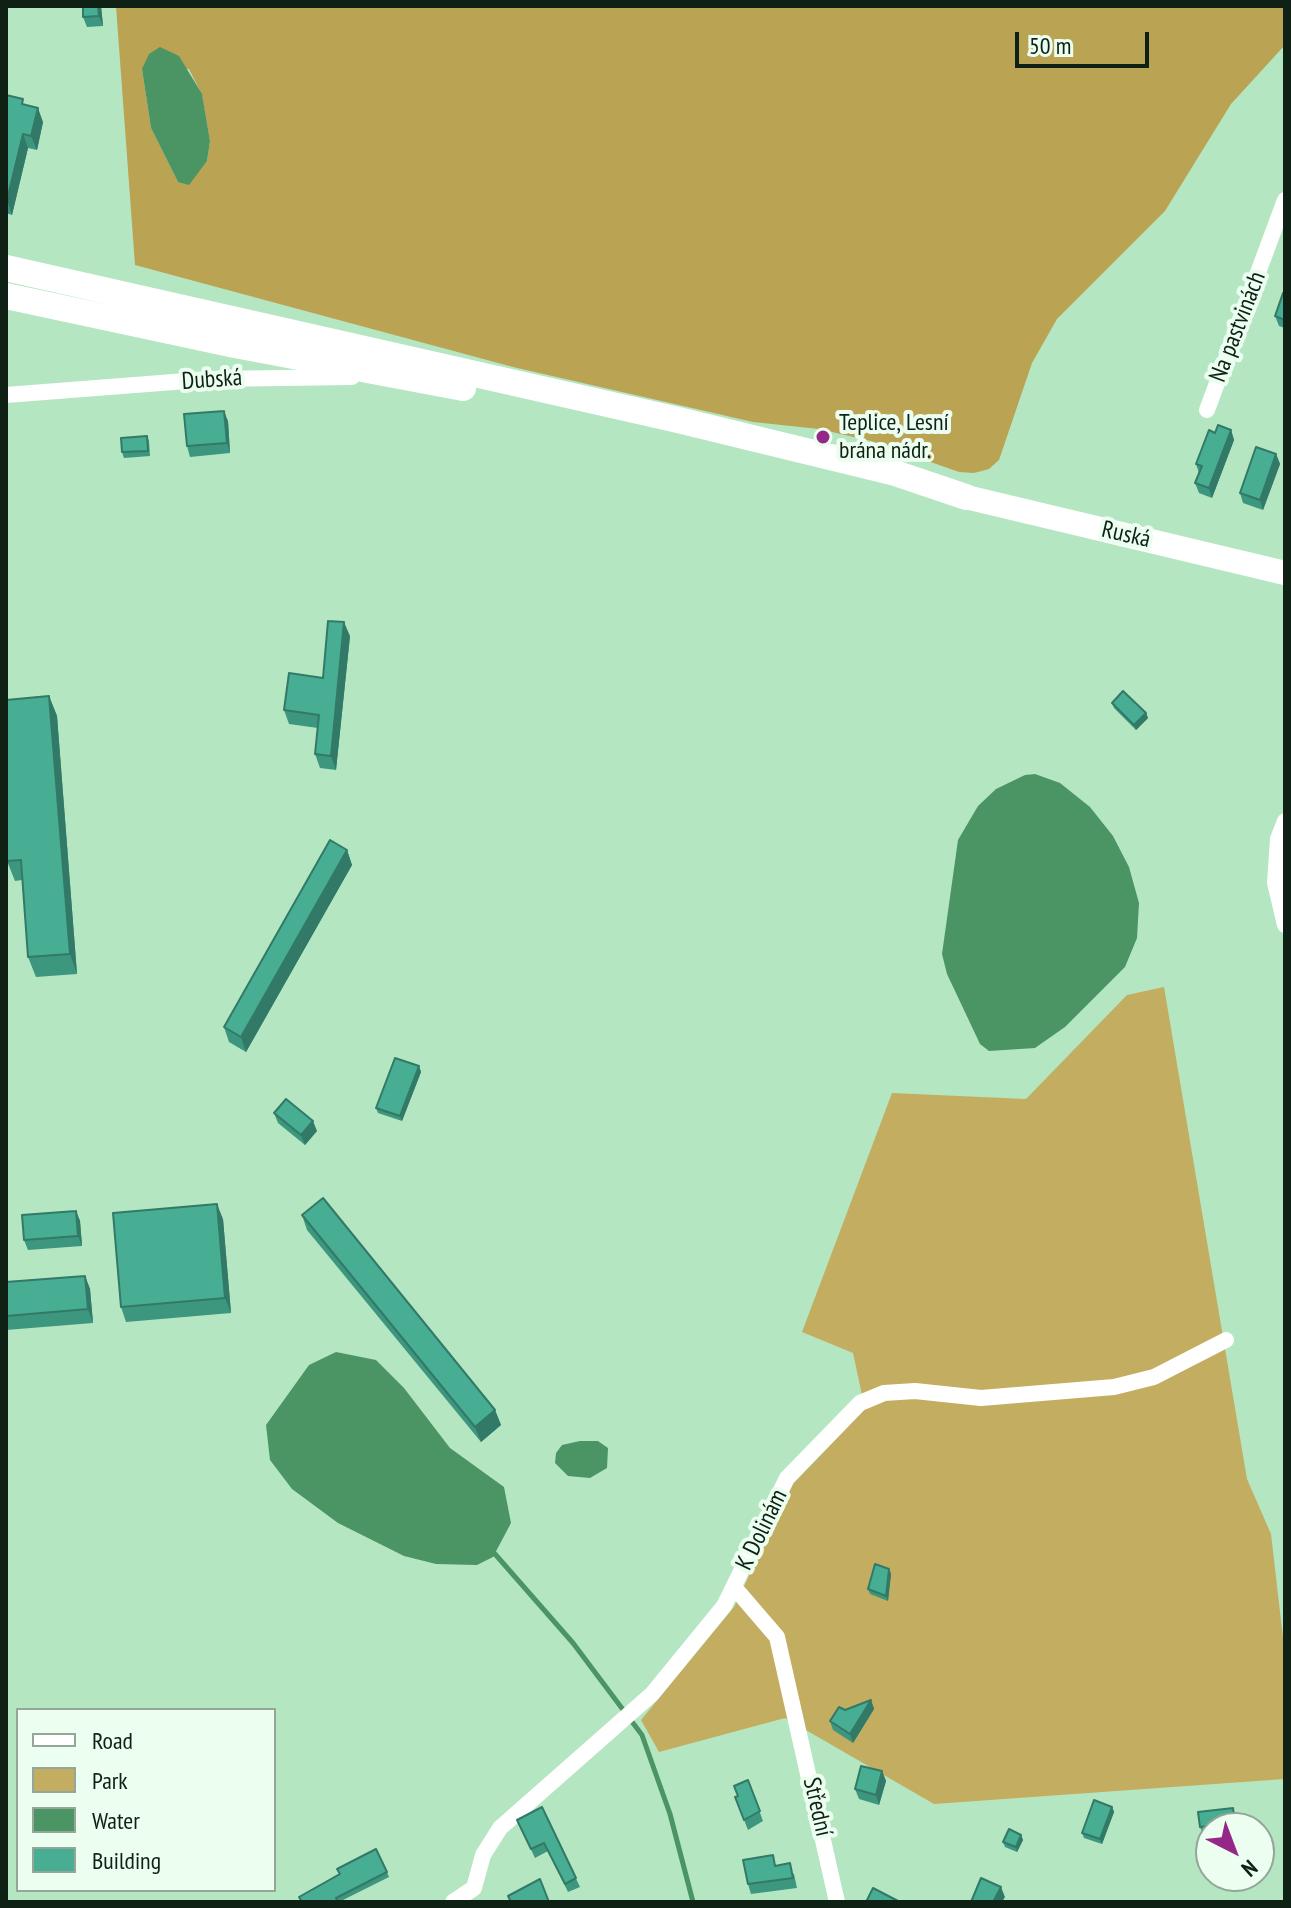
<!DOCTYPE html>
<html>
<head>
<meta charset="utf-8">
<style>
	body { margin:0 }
	#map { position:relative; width:1291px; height:1908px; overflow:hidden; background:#b5e6c2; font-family:"PT Sans Narrow",sans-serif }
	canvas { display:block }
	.frame { position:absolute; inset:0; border:8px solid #0f2115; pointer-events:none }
	.legend { position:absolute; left:16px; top:1708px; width:260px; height:184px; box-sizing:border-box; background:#ebfef0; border:2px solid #93a698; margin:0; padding:10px 14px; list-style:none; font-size:24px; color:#0f2115 }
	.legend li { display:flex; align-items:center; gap:16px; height:40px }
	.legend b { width:40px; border:2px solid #93a698 }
	.north { position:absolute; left:1195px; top:1812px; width:80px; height:80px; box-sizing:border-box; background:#ebfef0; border:2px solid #93a698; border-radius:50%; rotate:138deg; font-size:22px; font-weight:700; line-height:32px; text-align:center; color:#0f2115 }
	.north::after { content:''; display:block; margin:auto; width:28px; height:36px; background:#952788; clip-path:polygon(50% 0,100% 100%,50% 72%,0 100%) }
	.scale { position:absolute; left:1015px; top:32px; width:134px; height:36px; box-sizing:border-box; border:4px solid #0f2115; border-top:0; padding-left:10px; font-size:24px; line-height:28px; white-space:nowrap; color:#0f2115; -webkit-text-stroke:6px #ebfef0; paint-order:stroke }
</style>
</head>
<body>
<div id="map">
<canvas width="1291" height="1908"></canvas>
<div class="frame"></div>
<ul class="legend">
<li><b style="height:10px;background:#fff"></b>Road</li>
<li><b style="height:22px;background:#c3ad60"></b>Park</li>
<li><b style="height:22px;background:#4b9464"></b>Water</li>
<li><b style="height:22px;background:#47ae93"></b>Building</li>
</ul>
<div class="north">N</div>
<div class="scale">50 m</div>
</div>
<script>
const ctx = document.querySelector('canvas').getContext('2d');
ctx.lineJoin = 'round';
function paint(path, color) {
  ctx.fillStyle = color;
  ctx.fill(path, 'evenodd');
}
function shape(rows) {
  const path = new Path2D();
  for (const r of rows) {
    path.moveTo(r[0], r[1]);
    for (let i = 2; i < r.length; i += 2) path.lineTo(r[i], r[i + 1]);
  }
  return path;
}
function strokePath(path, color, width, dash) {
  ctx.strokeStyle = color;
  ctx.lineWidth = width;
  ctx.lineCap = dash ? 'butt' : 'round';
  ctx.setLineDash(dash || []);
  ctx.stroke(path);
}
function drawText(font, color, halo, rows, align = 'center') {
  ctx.font = font + ' "PT Sans Narrow",sans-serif';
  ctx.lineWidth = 8;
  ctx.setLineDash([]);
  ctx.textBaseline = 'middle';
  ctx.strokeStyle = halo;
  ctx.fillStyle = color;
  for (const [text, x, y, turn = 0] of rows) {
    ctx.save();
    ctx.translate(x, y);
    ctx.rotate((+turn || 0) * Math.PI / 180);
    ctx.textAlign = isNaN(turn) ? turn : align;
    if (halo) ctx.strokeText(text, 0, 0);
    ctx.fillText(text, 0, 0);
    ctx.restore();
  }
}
paint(shape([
	[1164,987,1247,1479,1271,1534,1285,1655,1285,1779,934,1804,785,1718,659,1752,641,1720,734,1607,793,1484,865,1409,853,1353,802,1332,892,1093,1026,1099,1127,995]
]), '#c3ad60');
paint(shape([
	[116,6,1285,6,1285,45,1231,104,1165,211,1057,319,1032,363,999,460,989,469,974,473,959,472,871,441,819,429,753,422,513,367,135,265],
	[142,69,189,69,202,95,210,141,207,161,178,182,151,128]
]), '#baa353');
paint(shape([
	[160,47,179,56,202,94,210,141,207,161,189,185,178,182,151,128,142,69,149,54],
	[1035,774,1060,783,1090,807,1113,836,1129,867,1139,903,1137,938,1125,967,1065,1027,1035,1048,989,1051,980,1044,947,974,942,954,958,840,978,806,996,789,1025,775],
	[336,1352,376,1360,404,1388,450,1448,504,1487,511,1523,493,1557,477,1565,436,1564,404,1556,338,1523,292,1489,270,1460,266,1425,309,1365],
	[580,1441,598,1441,608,1448,607,1468,590,1478,568,1476,555,1463,556,1453,562,1445]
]), '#4b9464');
strokePath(shape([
	[495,1554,573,1643,642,1735,670,1814,693,1902]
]), '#4b9464', 5);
strokePath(shape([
	[6,395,212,379,352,377],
	[1207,410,1285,200],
	[1285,821,1278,839,1275,883,1285,925],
	[734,1587,777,1637,837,1902],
	[453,1902,474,1888,483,1855,500,1828,652,1694,724,1606,787,1478,860,1403,884,1393,915,1391,981,1398,1114,1387,1154,1377,1226,1340]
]), '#fff', 16);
strokePath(shape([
	[966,497,1285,573]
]), '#fff', 24);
strokePath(shape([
	[6,268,674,419,892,472,966,497],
	[6,296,235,345,463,388]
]), '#fff', 26);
paint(shape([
	[83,6,101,6,103,26,87,27,83,17],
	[6,95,25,105,43,122,37,150,28,148,12,215,6,213],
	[1285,294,1285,328,1279,326,1275,316],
	[228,421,230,453,190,457,187,446],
	[1231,430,1234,440,1212,498,1199,493,1195,483,1199,473,1196,464,1215,433],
	[147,436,149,441,150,456,124,458,122,452],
	[1276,454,1280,464,1263,510,1243,503,1240,493],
	[350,636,336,770,320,768,315,754,318,728,289,724,284,710,323,678],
	[49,696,57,716,77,974,36,977,28,957,22,880,15,881,7,861],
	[1112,703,1146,713,1148,718,1136,730,1114,708],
	[347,850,352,865,246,1052,229,1042,224,1027],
	[419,1066,421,1072,402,1121,378,1113,376,1108],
	[274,1113,317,1131,305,1145,278,1123],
	[76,1211,80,1221,82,1246,28,1250,24,1240],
	[302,1215,495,1410,501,1425,481,1442,307,1230],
	[223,1219,231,1313,126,1322,121,1307],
	[85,1276,90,1289,93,1323,6,1330,6,1282],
	[889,1569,891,1574,888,1601,870,1594,868,1589],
	[871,1700,874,1709,853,1743,833,1730,830,1721],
	[882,1771,886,1781,879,1805,859,1799,855,1789],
	[748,1780,763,1821,748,1830,735,1797,738,1796],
	[542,1807,580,1887,568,1892,548,1851,535,1858,517,1820],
	[1112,1807,1114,1812,1102,1844,1084,1838,1082,1833],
	[1235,1813,1237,1828,1211,1828,1211,1831,1202,1832,1200,1827],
	[1021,1835,1023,1840,1017,1852,1005,1847,1003,1842],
	[777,1866,794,1874,797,1888,751,1894,748,1884],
	[387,1872,389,1877,339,1902,301,1902,299,1897,340,1873]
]), '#3d967e');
paint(shape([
	[98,6,101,6,103,26,99,16],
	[38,108,43,122,37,150,31,136],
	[23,134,28,148,12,215,7,200],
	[224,411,228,421,230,453,227,443],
	[1231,430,1234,440,1212,498,1209,488],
	[1276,454,1280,464,1263,510,1260,500],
	[344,622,350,636,336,770,331,756],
	[49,696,57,716,77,974,70,954],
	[1146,713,1148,718,1136,730,1134,725],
	[347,850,352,865,246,1052,241,1037],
	[419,1066,421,1072,402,1121,400,1116],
	[313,1121,317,1131,305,1145,301,1135],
	[217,1204,223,1219,231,1313,225,1298],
	[76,1211,80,1221,82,1246,78,1236],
	[85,1276,90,1289,93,1323,88,1309],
	[495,1410,501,1425,481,1442,475,1427],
	[889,1569,891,1574,888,1601,886,1596],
	[871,1700,874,1709,853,1743,850,1734],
	[882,1771,886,1781,879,1805,876,1795],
	[1112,1807,1114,1812,1102,1844,1100,1839],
	[1021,1835,1023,1840,1017,1852,1016,1847],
	[1001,1887,1005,1897,1002,1902,993,1902]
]), '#327a67');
const building = shape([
	[83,6,98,6,99,16,83,17,83,6],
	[6,95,23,99,22,104,38,108,31,136,23,134,7,200,6,95],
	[1283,293,1285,294,1285,320,1275,316,1283,293],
	[224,411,227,443,187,446,184,414,224,411],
	[1218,425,1231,430,1209,488,1195,483,1202,466,1196,464,1209,430,1215,433,1218,425],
	[147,436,148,451,122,452,121,438,147,436],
	[1256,447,1276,454,1260,500,1240,493,1256,447],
	[328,621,344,622,331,756,315,754,319,715,284,710,289,673,323,678,328,621],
	[1123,691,1146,713,1134,725,1112,703,1123,691],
	[49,696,70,954,28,957,21,860,7,861,6,845,6,700,49,696],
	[330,840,347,850,241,1037,224,1027,330,840],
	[395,1058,419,1066,400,1116,376,1108,395,1058],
	[286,1099,313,1121,301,1135,274,1113,286,1099],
	[323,1198,495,1410,475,1427,302,1215,323,1198],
	[217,1204,225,1298,121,1307,113,1213,217,1204],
	[76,1211,78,1236,24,1240,22,1215,76,1211],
	[85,1276,88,1309,6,1316,6,1282,85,1276],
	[875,1564,889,1569,886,1596,868,1589,875,1564],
	[871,1700,850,1734,830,1721,839,1707,845,1710,871,1700],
	[861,1766,882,1771,876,1795,855,1789,861,1766],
	[748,1780,760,1811,744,1820,735,1797,738,1796,734,1786,748,1780],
	[1094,1800,1112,1807,1100,1839,1082,1833,1094,1800],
	[542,1807,576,1878,565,1884,544,1843,531,1849,517,1820,542,1807],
	[1233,1808,1235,1823,1200,1827,1198,1812,1233,1808],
	[1009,1829,1021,1835,1016,1847,1003,1842,1009,1829],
	[376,1849,387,1872,336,1898,338,1902,302,1902,299,1897,340,1874,337,1869,376,1849],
	[773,1855,775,1866,790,1863,793,1878,748,1884,743,1860,773,1855],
	[981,1878,1001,1887,993,1902,971,1902,981,1878],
	[540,1879,549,1902,511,1902,508,1896,540,1879],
	[873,1888,900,1902,866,1902,873,1888]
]);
paint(building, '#47ae93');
strokePath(building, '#327a67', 2);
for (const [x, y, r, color] of [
	[823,437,8,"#952788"]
]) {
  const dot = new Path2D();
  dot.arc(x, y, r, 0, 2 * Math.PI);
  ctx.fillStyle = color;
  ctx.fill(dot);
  strokePath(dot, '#ebfef0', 3);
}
drawText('24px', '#0f2115', '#ebfef0', [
	["Na pastvinách",1238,327,-69],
	["Dubská",212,380,-4],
	["Ruská",1126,535,13],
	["K Dolinám",762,1530,-64],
	["Střední",817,1807,77]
]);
drawText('24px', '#0f2115', '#ebfef0', [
	["Teplice, Lesní",839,423],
	["brána nádr.",839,451]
], 'left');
</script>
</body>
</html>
